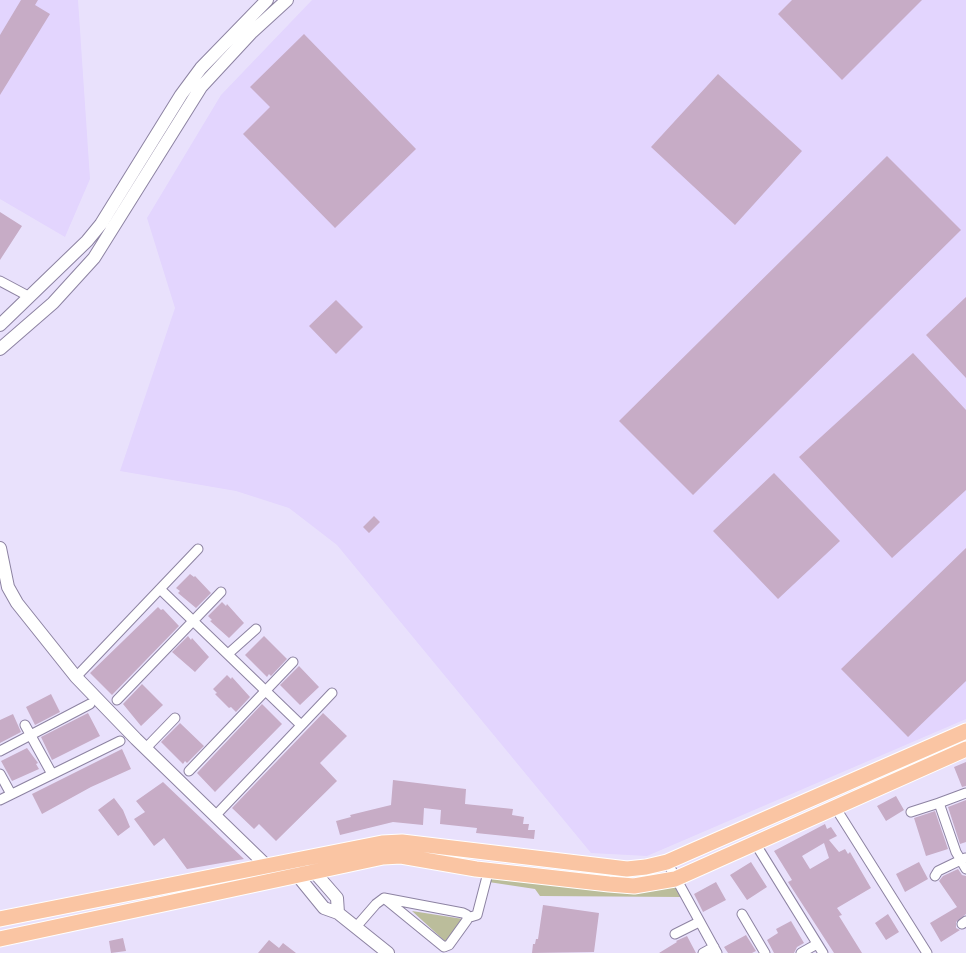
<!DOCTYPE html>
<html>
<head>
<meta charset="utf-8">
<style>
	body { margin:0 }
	canvas { display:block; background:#e9e1fc }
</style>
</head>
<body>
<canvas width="966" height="953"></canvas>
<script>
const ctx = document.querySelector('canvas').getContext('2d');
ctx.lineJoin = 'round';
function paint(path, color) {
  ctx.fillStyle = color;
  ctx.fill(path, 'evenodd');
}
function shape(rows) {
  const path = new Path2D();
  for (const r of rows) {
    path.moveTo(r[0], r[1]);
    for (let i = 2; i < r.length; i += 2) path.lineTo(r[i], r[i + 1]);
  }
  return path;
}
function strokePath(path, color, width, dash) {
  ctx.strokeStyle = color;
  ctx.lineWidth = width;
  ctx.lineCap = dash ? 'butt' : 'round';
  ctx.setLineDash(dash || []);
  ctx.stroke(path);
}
paint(shape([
	[0,0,78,0,90,179,65,237,0,199],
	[312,0,966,0,966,719,647,856,591,853,337,545,289,508,236,491,120,471,175,308,147,218,221,95]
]), '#e3d5fe');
paint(shape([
	[483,871,633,887,674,879,682,897,540,896,535,889,482,881],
	[412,911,463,919,448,944]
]), '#bbbd9b');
paint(shape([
	[21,0,38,0,35,5,50,14,0,95,0,35],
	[792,0,922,0,842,80,778,14],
	[304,34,416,149,335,228,243,134,270,107,250,87],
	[718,74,802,151,735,225,651,147],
	[887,156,961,230,693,495,619,421],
	[0,212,22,226,0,260],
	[966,297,966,378,926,335],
	[336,300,363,327,336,354,309,326],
	[913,353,966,410,966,490,892,558,799,457],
	[774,473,840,541,778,599,713,531],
	[374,516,380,522,369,533,363,527],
	[966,548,966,681,908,737,841,669],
	[190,574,194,577,195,576,211,593,196,608,178,593,180,591,176,588],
	[222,602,226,606,227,604,244,623,229,638,210,621,212,620,208,616],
	[158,607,161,610,163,609,179,626,112,695,90,673],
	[188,636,191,640,192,638,209,657,195,672,172,652],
	[264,636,287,659,271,676,269,674,267,677,245,655],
	[299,666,319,687,300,705,280,685],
	[227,675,231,679,232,677,250,697,236,712,231,707,229,708,215,694,217,693,213,689],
	[142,684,163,705,141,726,123,704],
	[51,694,60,712,35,725,26,707],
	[262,704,282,724,215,792,197,773],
	[88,713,100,736,52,760,41,737],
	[323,713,347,736,320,763,337,781,276,841,259,824,254,829,232,808],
	[13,714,21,732,0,743,0,720],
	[180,723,204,746,187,763,185,761,183,764,161,742],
	[27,748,38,763,36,764,39,769,12,781,1,761],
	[122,749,131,769,91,787,42,814,32,794],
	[966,762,966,786,962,787,954,767],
	[393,780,466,789,465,804,513,809,512,815,524,817,523,824,529,824,528,830,535,830,534,839,476,833,477,828,440,824,441,810,424,808,423,825,393,822,340,835,336,821,351,817,350,815,391,805],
	[163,782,244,859,187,869,164,838,154,846,134,819,145,812,136,801],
	[896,796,904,810,886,821,877,806],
	[114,798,123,810,130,827,118,836,98,810],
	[966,800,966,842,960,844,948,807],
	[935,811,948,849,926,856,914,818],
	[825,824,827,829,831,827,837,836,829,840,839,852,845,849,848,854,850,852,871,888,837,908,842,915,839,916,862,953,834,953,788,882,792,880,774,851],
	[824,843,829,858,810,869,802,856],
	[751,862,767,887,747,900,730,875],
	[919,862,928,879,905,892,896,874],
	[958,869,962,875,966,876,966,914,956,922,956,928,960,930,941,942,930,923,957,907,939,881,943,876],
	[716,882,726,900,703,912,694,894],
	[543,905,599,913,594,952,532,953,533,944,535,944,536,939,538,939],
	[888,914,899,932,886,940,875,923],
	[791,921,804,943,797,947,794,953,774,953,767,940,778,933,776,929],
	[746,935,756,951,752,953,728,953,724,947],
	[687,936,696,953,659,953,677,942,676,941],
	[123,938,126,951,111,953,109,941],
	[269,940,279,948,283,943,296,953,258,953]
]), '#c7acc6');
const minor = shape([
	[0,281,30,297],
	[160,589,301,725],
	[228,654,256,629],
	[76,677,198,549],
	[117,700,221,592],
	[25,725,52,774],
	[146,748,175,718],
	[0,751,90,704],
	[189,771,293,662],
	[0,774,11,794],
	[0,800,120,741],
	[939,803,966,793],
	[835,807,927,953],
	[911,812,939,803,956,852,966,869],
	[216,815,332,693],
	[755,843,823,953],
	[667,862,717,953],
	[935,876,938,871,965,858],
	[742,914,765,953],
	[467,918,477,915,489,869],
	[962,924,966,921],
	[356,927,376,904,384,898,463,913,467,915,467,920,449,945,444,947,384,898],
	[675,934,699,922],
	[703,953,714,947],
	[801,953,817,944]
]);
const tertiary = shape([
	[0,325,87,241,101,224,181,95,201,68,267,0],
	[0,349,53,303,94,258,201,87,252,32,287,0],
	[0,548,8,587,17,603,76,677,136,739,271,870],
	[310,867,337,898,338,913],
	[293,870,324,908,338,913,388,953]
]);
const primary = shape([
	[0,919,382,843,402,842,627,869,646,867,667,862,966,731],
	[0,939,383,857,401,856,476,869,609,884,634,886,675,879,966,749]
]);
strokePath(minor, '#8d83a2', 11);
strokePath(tertiary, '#8d83a2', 14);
strokePath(primary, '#fff', 17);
strokePath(minor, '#fff', 9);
strokePath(tertiary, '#fff', 12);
strokePath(primary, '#fac5a3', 15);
</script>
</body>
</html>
